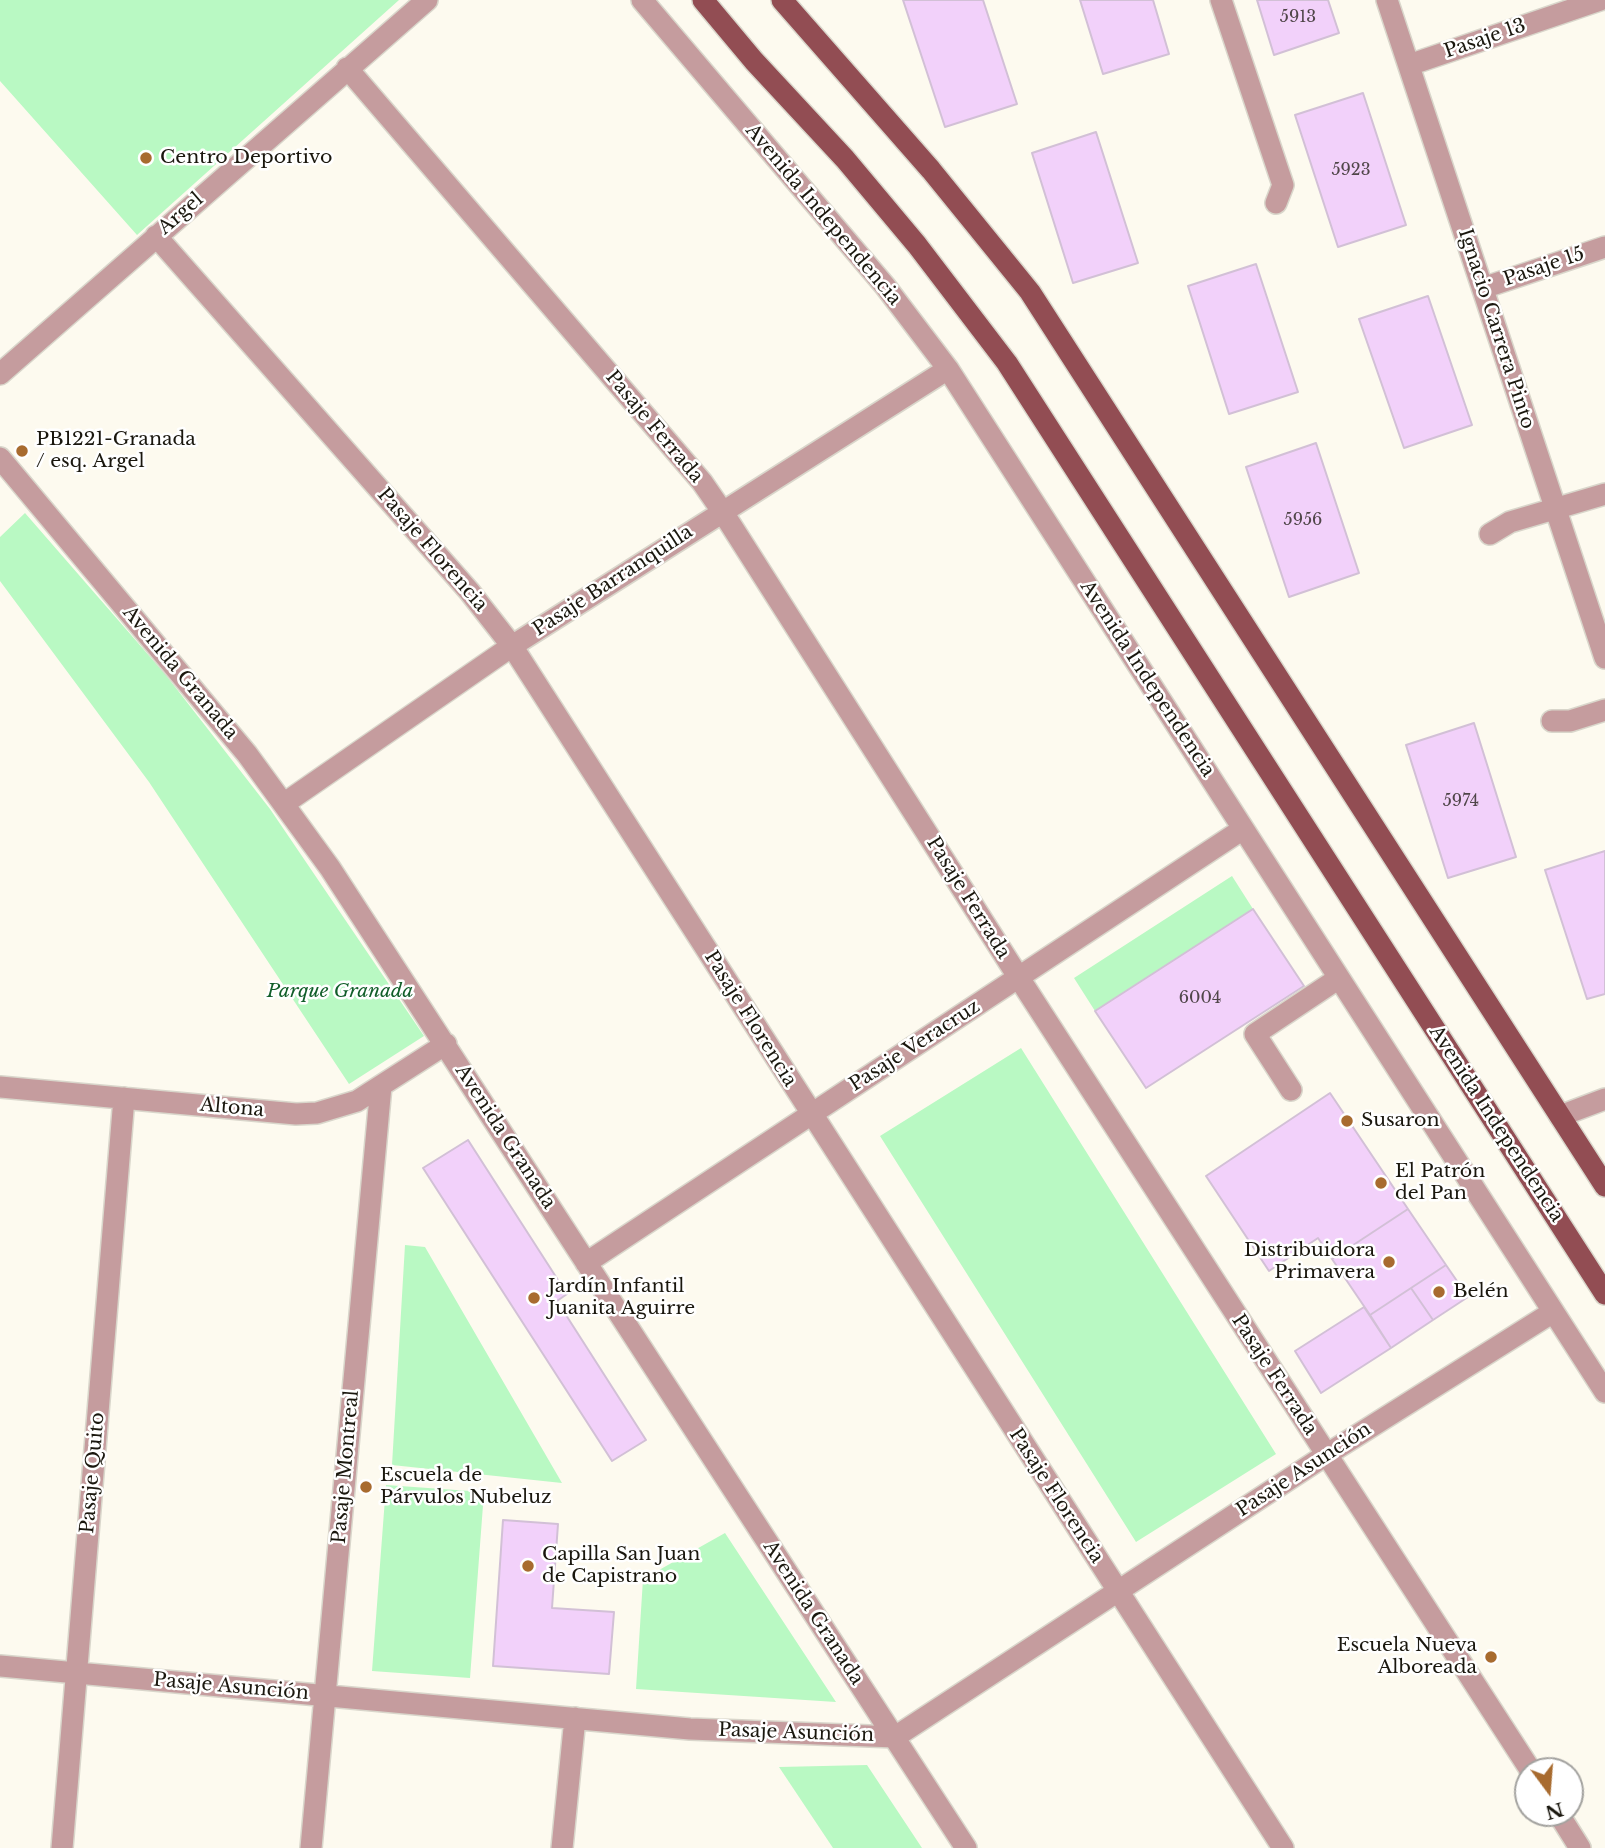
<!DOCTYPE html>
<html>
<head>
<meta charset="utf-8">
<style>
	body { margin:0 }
	#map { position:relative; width:1605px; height:1848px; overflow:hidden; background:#fdfaef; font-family:"Libre Baskerville",serif }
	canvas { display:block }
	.north { position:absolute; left:1514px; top:1757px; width:70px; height:70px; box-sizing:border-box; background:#fff; border:2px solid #a3a29f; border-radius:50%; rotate:164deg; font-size:19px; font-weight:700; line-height:28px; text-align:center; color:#1a170e }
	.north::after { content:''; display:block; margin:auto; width:24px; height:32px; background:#a86b2f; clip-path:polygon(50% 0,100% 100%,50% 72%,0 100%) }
</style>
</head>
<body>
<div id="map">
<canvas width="1605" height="1848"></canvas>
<div class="north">N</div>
</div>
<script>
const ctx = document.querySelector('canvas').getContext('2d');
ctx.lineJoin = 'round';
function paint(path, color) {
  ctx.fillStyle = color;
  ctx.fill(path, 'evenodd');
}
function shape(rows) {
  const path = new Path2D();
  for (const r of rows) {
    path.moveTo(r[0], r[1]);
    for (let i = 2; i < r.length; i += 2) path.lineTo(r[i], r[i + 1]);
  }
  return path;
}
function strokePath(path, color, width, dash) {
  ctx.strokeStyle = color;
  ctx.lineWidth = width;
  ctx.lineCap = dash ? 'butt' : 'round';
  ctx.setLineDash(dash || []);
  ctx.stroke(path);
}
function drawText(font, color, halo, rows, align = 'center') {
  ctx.font = font + ' "Libre Baskerville",serif';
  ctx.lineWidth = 5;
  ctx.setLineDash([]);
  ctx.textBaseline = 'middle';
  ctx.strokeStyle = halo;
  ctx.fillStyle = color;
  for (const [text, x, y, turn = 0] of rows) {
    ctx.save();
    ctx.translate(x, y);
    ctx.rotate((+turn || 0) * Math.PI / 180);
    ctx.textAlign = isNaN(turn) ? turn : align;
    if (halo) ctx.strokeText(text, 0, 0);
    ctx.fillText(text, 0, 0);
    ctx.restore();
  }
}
paint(shape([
	[0,0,399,0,137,235,0,81],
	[25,513,165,674,270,809,424,1036,349,1084,149,782,0,581,0,537],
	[1232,876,1253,909,1095,1011,1074,978],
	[1021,1048,1276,1454,1136,1542,880,1136],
	[405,1245,425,1247,562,1483,392,1465],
	[386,1485,484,1492,470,1678,372,1671],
	[725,1533,836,1702,636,1689,643,1579],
	[867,1765,922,1848,833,1848,779,1767]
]), '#b9f9c3');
const building = shape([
	[903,0,983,0,1017,104,945,127,903,0],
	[1080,0,1153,0,1169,54,1103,74,1080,0],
	[1257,0,1328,0,1339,33,1274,55,1257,0],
	[1363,93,1406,225,1338,247,1295,115,1363,93],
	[1096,132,1138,263,1073,283,1032,153,1096,132],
	[1256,264,1298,392,1229,414,1188,286,1256,264],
	[1428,296,1472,425,1404,448,1359,319,1428,296],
	[1316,443,1359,573,1289,597,1246,467,1316,443],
	[1474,723,1516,857,1448,878,1406,745,1474,723],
	[1605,851,1605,994,1587,999,1545,870,1605,851],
	[1253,909,1304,986,1146,1088,1095,1011,1253,909],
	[1330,1093,1408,1209,1332,1259,1318,1238,1269,1271,1206,1176,1330,1093],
	[468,1140,567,1294,557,1301,646,1440,612,1461,423,1168,468,1140],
	[1408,1209,1446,1265,1370,1315,1332,1259,1408,1209],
	[1446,1265,1468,1297,1433,1320,1411,1288,1446,1265],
	[1411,1288,1433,1320,1391,1348,1370,1315,1411,1288],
	[1364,1307,1391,1348,1321,1393,1295,1351,1364,1307],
	[503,1520,558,1524,552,1608,614,1612,609,1674,493,1666,503,1520]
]);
paint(building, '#f2d1fa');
strokePath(building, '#d2c0d6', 2);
const minor = shape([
	[642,0,885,286,948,369,1605,1392],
	[1221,0,1283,185,1276,203],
	[1387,0,1605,658],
	[1409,65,1600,0],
	[347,68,702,482,722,511,1019,978,1531,1771],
	[156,236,469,591,512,646,1283,1848],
	[1483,288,1605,247],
	[0,374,427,0],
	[0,458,247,754,330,868,966,1848],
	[1490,534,1510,522,1605,494],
	[1552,721,1570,721,1605,710],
	[285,803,512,646,948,369],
	[0,1087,296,1114,317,1113,357,1101,446,1044],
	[1291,1090,1255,1034,1339,978],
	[1560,1116,1605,1099],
	[586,1263,1243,829],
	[0,1666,690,1729,895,1737,1326,1455,1553,1312],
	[1558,1813,1580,1848],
	[62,1848,124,1098],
	[311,1848,381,1086],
	[562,1848,575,1718]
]);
const major = shape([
	[703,0,754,61,845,159,917,245,1007,363,1605,1294],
	[782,0,931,170,1030,292,1605,1186]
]);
strokePath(minor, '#d9d6cb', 24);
strokePath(major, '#d9d6cb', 24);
strokePath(minor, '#c59c9e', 21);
strokePath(major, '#924d53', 21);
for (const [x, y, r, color] of [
	[146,158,7,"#a86b2f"],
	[22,451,7,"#a86b2f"],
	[1347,1121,7,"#a86b2f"],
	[1381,1183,7,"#a86b2f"],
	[1389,1262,7,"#a86b2f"],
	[1439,1292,7,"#a86b2f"],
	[534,1298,7,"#a86b2f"],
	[366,1487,7,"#a86b2f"],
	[528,1566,7,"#a86b2f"],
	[1491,1657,7,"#a86b2f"]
]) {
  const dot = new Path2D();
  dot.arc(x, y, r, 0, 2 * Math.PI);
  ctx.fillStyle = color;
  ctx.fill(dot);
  strokePath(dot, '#fff', 2.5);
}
drawText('16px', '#504649', null, [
	["5913",1298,17],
	["5923",1351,170],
	["5956",1303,520],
	["5974",1461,801],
	["6004",1200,998]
]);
drawText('19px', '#1a170e', '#fff', [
	["Pasaje 13",1485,39,-19],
	["Argel",181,214,-41],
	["Avenida Independencia",823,215,50],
	["Pasaje 15",1544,267,-19],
	["Ignacio Carrera Pinto",1496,329,72],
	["Pasaje Ferrada",654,427,50],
	["Pasaje Florencia",432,550,49],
	["Pasaje Barranquilla",613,581,-33],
	["Avenida Granada",180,673,50],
	["Avenida Independencia",1147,679,57],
	["Pasaje Ferrada",968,898,58],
	["Pasaje Florencia",750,1019,58],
	["Pasaje Veracruz",915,1046,-33],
	["Altona",232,1108,5],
	["Avenida Independencia",1496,1124,57],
	["Avenida Granada",505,1137,57],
	["Pasaje Ferrada",1274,1375,57],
	["Pasaje Montreal",346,1467,-85],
	["Pasaje Asunción",1304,1470,-33],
	["Pasaje Quito",93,1473,-85],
	["Pasaje Florencia",1056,1496,57],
	["Avenida Granada",813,1613,57],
	["Pasaje Asunción",231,1687,5],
	["Pasaje Asunción",796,1733,2]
]);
drawText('19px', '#1a170e', '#fff', [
	["Centro Deportivo",160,158],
	["PB1221-Granada",36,440],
	["/ esq. Argel",36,462],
	["Susaron",1361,1121],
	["El Patrón",1395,1172],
	["del Pan",1395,1194],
	["Distribuidora",1375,1251,"right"],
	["Primavera",1375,1273,"right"],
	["Jardín Infantil",548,1287],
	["Juanita Aguirre",548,1309],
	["Belén",1453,1292],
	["Escuela de",380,1476],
	["Párvulos Nubeluz",380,1498],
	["Capilla San Juan",542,1555],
	["de Capistrano",542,1577],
	["Escuela Nueva",1477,1646,"right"],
	["Alboreada",1477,1668,"right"]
], 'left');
drawText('italic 19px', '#115e29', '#fff', [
	["Parque Granada",340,992]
]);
</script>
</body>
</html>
